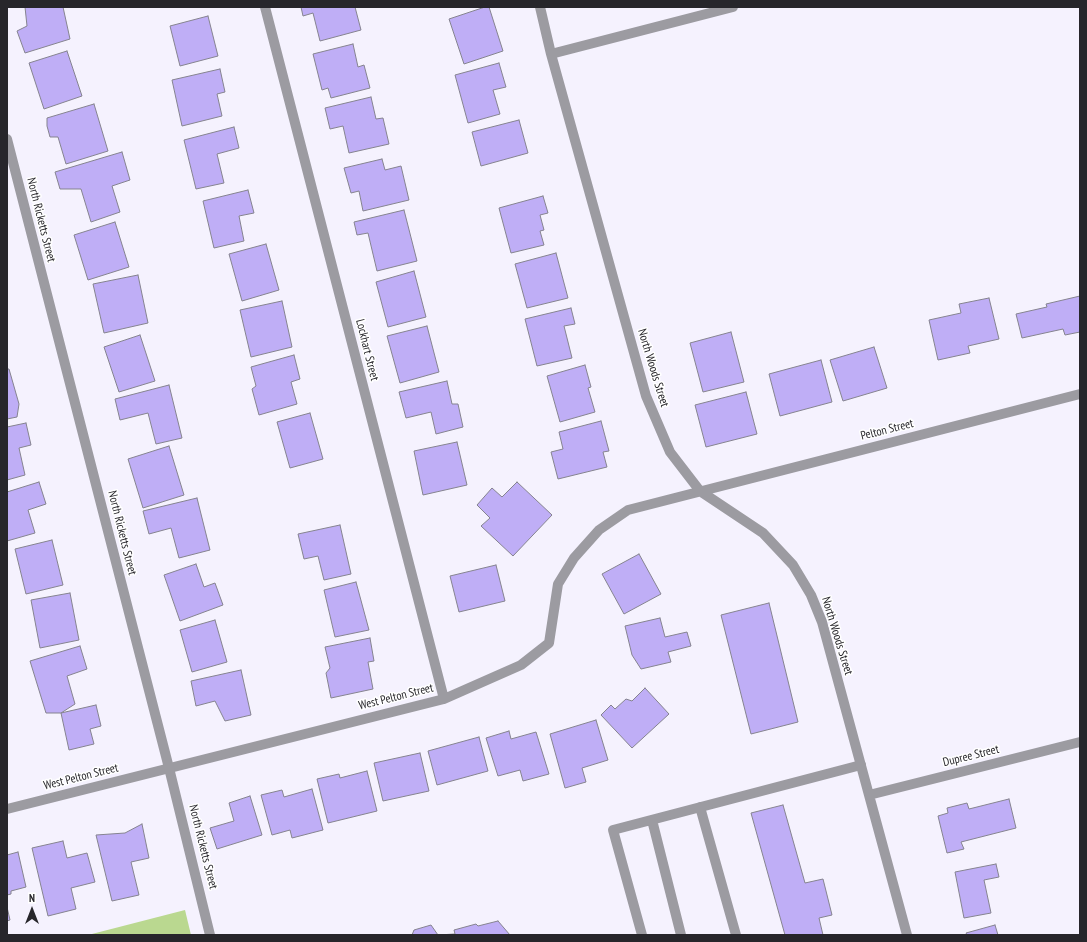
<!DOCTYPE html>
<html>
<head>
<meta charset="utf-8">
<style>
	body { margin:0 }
	#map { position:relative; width:1087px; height:942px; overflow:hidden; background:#f5f2fe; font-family:"PT Sans Narrow",sans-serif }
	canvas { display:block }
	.frame { position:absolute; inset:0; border:8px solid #27262b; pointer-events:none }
	.north { position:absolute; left:12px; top:890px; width:40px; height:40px; -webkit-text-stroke:3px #fff; paint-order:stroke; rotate:0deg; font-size:11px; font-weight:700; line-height:16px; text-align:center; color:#27262b }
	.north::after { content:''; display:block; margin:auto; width:14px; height:18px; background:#27262b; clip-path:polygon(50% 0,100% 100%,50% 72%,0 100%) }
</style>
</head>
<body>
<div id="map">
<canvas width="1087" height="942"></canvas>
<div class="frame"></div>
<div class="north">N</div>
</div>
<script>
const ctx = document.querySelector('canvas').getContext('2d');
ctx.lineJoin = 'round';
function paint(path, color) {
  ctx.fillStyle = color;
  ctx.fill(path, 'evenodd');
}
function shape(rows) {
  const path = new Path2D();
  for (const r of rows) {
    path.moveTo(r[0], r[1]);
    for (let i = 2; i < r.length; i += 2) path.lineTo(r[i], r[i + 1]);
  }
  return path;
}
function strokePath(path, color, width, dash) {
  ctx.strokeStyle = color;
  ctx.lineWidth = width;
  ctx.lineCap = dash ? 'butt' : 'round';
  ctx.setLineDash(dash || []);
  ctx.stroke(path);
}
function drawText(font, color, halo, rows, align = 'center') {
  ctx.font = font + ' "PT Sans Narrow",sans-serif';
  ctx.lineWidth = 3;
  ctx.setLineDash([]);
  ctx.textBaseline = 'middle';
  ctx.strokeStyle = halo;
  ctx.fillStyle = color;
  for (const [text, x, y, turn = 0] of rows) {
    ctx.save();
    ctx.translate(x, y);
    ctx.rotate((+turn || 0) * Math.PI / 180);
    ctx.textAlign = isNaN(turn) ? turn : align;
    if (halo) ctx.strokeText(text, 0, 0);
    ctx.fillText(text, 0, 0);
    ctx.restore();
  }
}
paint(shape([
	[185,910,191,935,88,935]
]), '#bad890');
const building = shape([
	[25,7,63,7,70,39,25,53,17,31,27,26,25,7],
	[301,7,355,7,361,30,320,41,313,13,303,16,301,7],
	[485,7,489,7,503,51,464,64,449,19,485,7],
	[208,16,218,56,180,66,170,26,208,16],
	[353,44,358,67,364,65,370,88,331,98,328,88,322,90,313,54,353,44],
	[67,51,82,96,44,109,29,63,67,51],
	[499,63,506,87,493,90,500,114,468,123,455,75,499,63],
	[220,69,225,92,217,94,222,116,182,126,172,80,220,69],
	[371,97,376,119,383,118,389,144,349,153,343,126,330,129,325,108,371,97],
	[94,104,108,151,66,164,58,137,50,137,47,126,47,118,94,104],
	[519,120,528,153,481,166,472,132,519,120],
	[234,127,239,148,217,154,224,183,196,189,184,140,234,127],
	[122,152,130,180,112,186,120,212,91,222,81,189,60,189,55,172,122,152],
	[382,159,385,170,401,166,409,200,363,211,359,191,351,193,344,168,382,159],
	[248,190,254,213,239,216,244,241,214,248,203,201,248,190],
	[543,196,548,213,540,215,544,230,540,231,544,245,511,253,499,208,543,196],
	[404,210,417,261,377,271,368,233,357,235,354,222,404,210],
	[115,222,129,267,88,280,74,235,115,222],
	[266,244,279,290,242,301,229,254,266,244],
	[556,253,568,298,527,308,515,264,556,253],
	[414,271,426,317,388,327,376,282,414,271],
	[138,275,148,323,104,333,93,284,138,275],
	[1080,296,1080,332,1065,335,1063,329,1022,338,1016,314,1047,307,1046,304,1080,296],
	[989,298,999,339,968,346,970,353,938,360,929,320,961,313,959,304,989,298],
	[282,301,292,347,251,357,240,310,282,301],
	[571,308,575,324,564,326,572,358,537,366,525,319,571,308],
	[427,326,439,372,400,383,387,336,427,326],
	[731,332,744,382,703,392,690,343,731,332],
	[140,335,155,381,119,392,104,347,140,335],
	[874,347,887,388,843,401,830,360,874,347],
	[294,355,300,379,291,382,297,404,259,415,252,389,256,386,251,367,294,355],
	[821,360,832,402,780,416,769,374,821,360],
	[585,365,591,387,588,388,595,412,560,422,547,376,585,365],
	[7,369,9,369,19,404,17,417,7,419,7,369],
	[447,381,452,404,458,404,463,427,436,434,431,412,406,418,399,392,447,381],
	[169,385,182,438,156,444,148,413,120,420,115,399,169,385],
	[746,392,757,434,706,447,695,405,746,392],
	[310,413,323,459,290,468,277,422,310,413],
	[601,421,609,451,603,452,607,467,558,479,551,452,563,449,559,432,601,421],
	[26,423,31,445,19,448,25,475,7,480,7,427,26,423],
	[457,442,467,485,423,495,414,451,457,442],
	[169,446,184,495,143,508,128,459,169,446],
	[39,482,46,504,28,510,35,533,7,541,7,492,39,482],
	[517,482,552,515,513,556,481,526,490,518,477,505,492,488,502,497,517,482],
	[197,498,210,550,179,558,171,528,149,534,143,511,197,498],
	[340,525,351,574,324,580,318,556,304,559,298,534,340,525],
	[52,540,63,585,26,594,15,549,52,540],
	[639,554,661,594,624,614,602,574,639,554],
	[196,564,204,587,215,583,223,605,180,621,164,575,196,564],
	[496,565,505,601,459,612,450,576,496,565],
	[356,582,369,630,335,637,324,590,356,582],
	[70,593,79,640,40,648,31,600,70,593],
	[769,603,798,722,751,734,721,615,769,603],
	[660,618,665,637,687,632,691,646,668,652,671,662,641,669,632,655,625,626,660,618],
	[215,620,227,662,192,672,180,630,215,620],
	[370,638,374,661,368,662,373,689,331,698,326,673,330,668,325,647,370,638],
	[80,646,87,669,67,676,75,704,61,713,46,713,30,661,80,646],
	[241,670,251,715,225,721,215,701,196,706,191,681,241,670],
	[645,688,669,714,632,748,601,715,611,705,615,709,626,699,632,701,645,688],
	[96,705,101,726,90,729,94,744,69,750,61,713,96,705],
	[596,720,608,760,582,768,586,782,565,788,550,734,596,720],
	[509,731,511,739,536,732,549,774,523,781,520,770,498,776,486,738,509,731],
	[479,737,488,771,437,785,428,751,479,737],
	[420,753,429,791,383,801,374,763,420,753],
	[367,771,377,811,328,823,317,779,339,774,340,778,367,771],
	[312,789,323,830,292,838,290,830,272,835,261,795,282,790,284,797,312,789],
	[250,796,262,835,217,849,210,828,234,821,229,803,250,796],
	[1009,799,1016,828,961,842,964,849,947,853,938,816,948,813,947,808,967,803,969,809,1009,799],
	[783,805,805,883,823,879,832,915,819,918,823,935,785,935,751,813,783,805],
	[142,824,149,858,131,862,139,895,112,901,96,835,125,833,142,824],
	[63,841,67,858,87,853,95,882,71,888,76,909,48,916,32,848,63,841],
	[18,852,26,887,11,891,11,894,7,895,7,855,18,852],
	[996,864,999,877,984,880,991,913,964,918,955,872,996,864],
	[7,907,10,920,7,921,7,907],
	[498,921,510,935,412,935,414,930,431,925,438,935,455,934,454,930,476,924,478,926,498,921],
	[995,925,998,935,967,935,966,933,995,925]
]);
paint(building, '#bfaef6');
strokePath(building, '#85838f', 1);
strokePath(shape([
	[700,807,736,935],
	[652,820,681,935],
	[642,935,613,830,861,765]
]), '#9c9ba1', 10);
strokePath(shape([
	[265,7,444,699],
	[540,7,551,54,646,396,670,452,700,491,763,533,793,565,811,595,822,622,907,935],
	[551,54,733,7],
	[869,795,1080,742],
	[7,809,444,699,521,665,549,643,558,584,574,558,599,530,628,510,1080,394]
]), '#9c9ba1', 10);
strokePath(shape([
	[7,139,169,768,210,935]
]), '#9c9ba1', 10);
drawText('12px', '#27262b', '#fff', [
	["North Ricketts Street",41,220,76],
	["Lockhart Street",367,350,76],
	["North Woods Street",653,368,73],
	["Pelton Street",887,430,-14],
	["North Ricketts Street",122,533,76],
	["North Woods Street",837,636,73],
	["West Pelton Street",396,697,-14],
	["Dupree Street",971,756,-14],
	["West Pelton Street",81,777,-14],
	["North Ricketts Street",203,847,76]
]);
</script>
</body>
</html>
